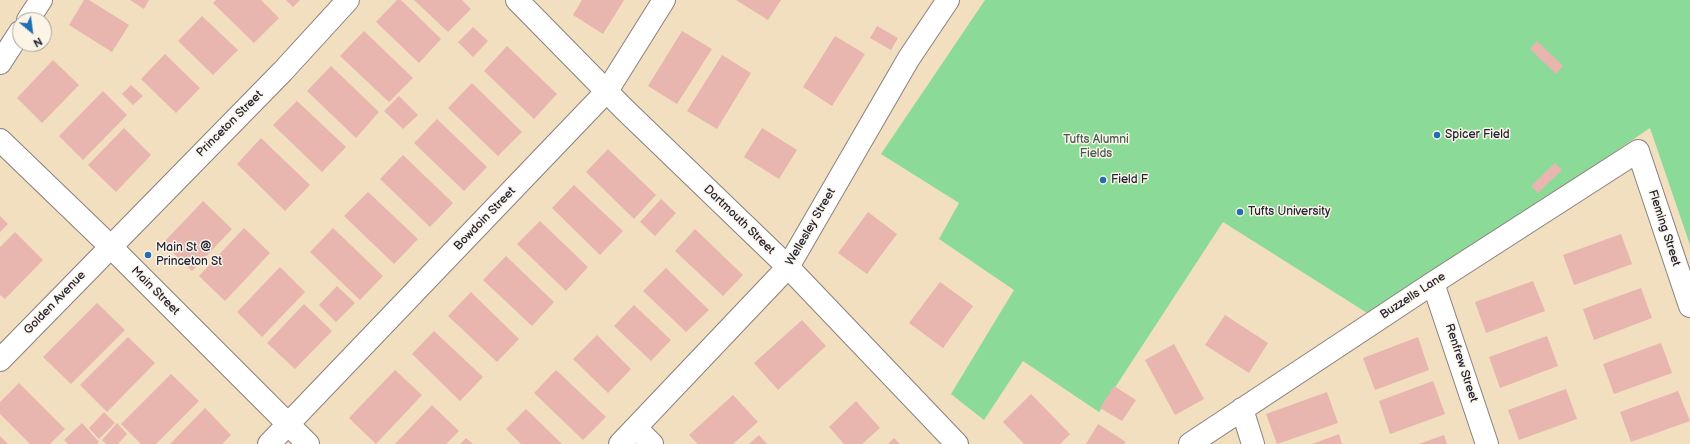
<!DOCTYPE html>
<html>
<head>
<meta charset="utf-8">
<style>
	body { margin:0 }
	#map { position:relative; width:1690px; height:444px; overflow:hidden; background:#f2dfc0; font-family:"Balsamiq Sans",sans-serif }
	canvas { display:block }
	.north { position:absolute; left:12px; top:12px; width:40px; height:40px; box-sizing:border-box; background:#fcf5e5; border:1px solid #a5a1a1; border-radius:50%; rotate:151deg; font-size:11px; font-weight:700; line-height:16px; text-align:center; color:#22223b }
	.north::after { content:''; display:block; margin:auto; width:14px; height:18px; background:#1f6fb2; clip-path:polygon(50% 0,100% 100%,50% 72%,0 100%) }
</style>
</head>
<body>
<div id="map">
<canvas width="1690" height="444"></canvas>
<div class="north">N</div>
</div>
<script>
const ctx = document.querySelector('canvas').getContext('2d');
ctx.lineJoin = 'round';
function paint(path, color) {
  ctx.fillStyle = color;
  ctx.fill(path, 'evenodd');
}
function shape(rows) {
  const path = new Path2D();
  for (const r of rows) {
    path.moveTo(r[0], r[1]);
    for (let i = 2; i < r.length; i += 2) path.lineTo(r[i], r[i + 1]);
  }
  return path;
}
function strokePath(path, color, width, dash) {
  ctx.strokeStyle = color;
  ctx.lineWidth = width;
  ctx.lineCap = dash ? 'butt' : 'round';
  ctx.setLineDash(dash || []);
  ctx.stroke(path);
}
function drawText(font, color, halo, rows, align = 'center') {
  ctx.font = font + ' "Balsamiq Sans",sans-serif';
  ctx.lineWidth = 3;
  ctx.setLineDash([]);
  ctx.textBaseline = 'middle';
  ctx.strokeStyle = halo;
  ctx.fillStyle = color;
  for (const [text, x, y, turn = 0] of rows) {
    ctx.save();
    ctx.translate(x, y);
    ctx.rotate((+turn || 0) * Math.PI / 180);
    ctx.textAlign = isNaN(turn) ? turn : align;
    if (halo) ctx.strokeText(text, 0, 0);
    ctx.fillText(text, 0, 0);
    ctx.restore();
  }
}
paint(shape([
	[985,0,1690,0,1690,245,1650,128,1372,316,1223,222,1099,412,1023,361,984,420,951,394,1014,290,939,239,959,203,881,154]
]), '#8bda98');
paint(shape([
	[84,0,89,0,129,25,112,52,69,25],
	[130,0,149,0,144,9],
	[216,0,261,0,279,18,254,43,213,3],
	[286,0,300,0,293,7],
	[397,0,401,0,441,39,419,63,376,22],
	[414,0,462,0,471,9,448,32],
	[582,0,624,0,603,34,573,15],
	[736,0,781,0,768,20],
	[202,16,238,50,213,75,178,41],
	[877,26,898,38,891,50,870,38],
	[473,27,488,41,473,57,458,42],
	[364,31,413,78,389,102,340,56],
	[682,31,712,49,677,104,648,86],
	[835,36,865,54,832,106,803,87],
	[1537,41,1563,66,1556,74,1530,49],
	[507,46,557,94,534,119,484,71],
	[165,54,200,88,176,113,141,79],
	[722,55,751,73,717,129,687,111],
	[53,60,79,85,42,123,17,98],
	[331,66,379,112,356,138,307,91],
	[472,83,522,132,498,156,448,108],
	[131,85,143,96,133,105,122,94],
	[103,91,127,115,83,160,59,136],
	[399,96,418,115,403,129,384,111],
	[297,101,346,147,322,172,273,125],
	[437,119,487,167,464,191,414,143],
	[124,128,151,155,116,192,88,165],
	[762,128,797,150,779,179,744,157],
	[261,138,310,185,285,211,237,164],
	[608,149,656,195,634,219,586,172],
	[403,155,453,203,430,227,380,179],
	[1555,163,1562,170,1538,193,1531,186],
	[574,185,623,231,600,255,552,208],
	[368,192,418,239,394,264,344,216],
	[661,199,676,213,655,236,640,222],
	[203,201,232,229,192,271,163,243],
	[868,212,897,234,867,274,838,253],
	[0,216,8,224,0,232],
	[540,221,588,267,566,291,517,244],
	[244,228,270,253,225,301,199,276],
	[333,228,383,276,360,300,310,252],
	[695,229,743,275,723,296,675,251],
	[15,232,43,260,5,299,0,295,0,247],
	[1621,234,1632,264,1574,285,1563,255],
	[506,256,554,302,532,326,483,280],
	[280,267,305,292,262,337,237,312],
	[666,268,709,310,686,332,643,291],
	[1533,281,1545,311,1486,333,1475,302],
	[940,282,973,306,943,348,909,323],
	[337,286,355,303,336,322,319,305],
	[1641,288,1652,318,1594,340,1583,309],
	[471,292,519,339,497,362,448,316],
	[97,303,125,330,71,384,43,357],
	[304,304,332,331,295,369,267,343],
	[634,305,671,340,651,361,614,326],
	[1225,315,1268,343,1249,373,1205,345],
	[802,320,826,346,778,390,754,363],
	[434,331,483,377,460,401,412,354],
	[597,335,631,369,608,393,573,359],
	[1547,336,1558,366,1500,388,1489,357],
	[128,337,155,363,107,412,80,385],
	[1418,337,1429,370,1375,390,1363,358],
	[1661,343,1672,373,1614,394,1603,364],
	[1174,344,1204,399,1175,415,1145,360],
	[395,370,422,395,376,444,349,418],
	[556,370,606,417,583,440,534,393],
	[171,374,199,401,156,444,141,444,121,424],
	[1433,381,1445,414,1390,434,1379,401],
	[19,383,65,429,50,444,30,444,0,414,0,402],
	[1114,386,1136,400,1122,421,1100,408],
	[1566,389,1577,419,1519,440,1508,410],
	[1678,391,1690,421,1631,442,1620,412],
	[1327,392,1338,423,1277,444,1266,414],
	[1031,394,1070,434,1060,444,1024,444,1003,422],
	[733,395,758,422,733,444,698,444,689,435],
	[856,401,880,428,862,444,844,444,829,427],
	[432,405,459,431,446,444,395,444],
	[205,408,231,435,222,444,170,444],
	[526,409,562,444,521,444,506,429],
	[104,412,115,423,99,439,89,428],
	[82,423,99,442,97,444,68,444,64,440],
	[117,423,127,434,118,444,106,444,102,440],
	[1098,424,1126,442,1124,444,1086,444],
	[1339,434,1342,444,1312,444],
	[759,435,767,444,749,444],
	[1444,435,1447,444,1419,444],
	[0,436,8,444,0,444],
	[466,438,473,444,460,444],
	[894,438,900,444,888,444]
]), '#e8b5af');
const street = shape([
	[517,0,623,108,788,267,957,444],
	[28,20,41,0],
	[0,63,20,32],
	[1433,283,1487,444],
	[0,360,283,71,348,0],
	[1242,409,1253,444],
	[636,428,652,444],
	[269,444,607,91,664,0],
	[620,444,788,267,909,58,948,0],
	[1190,444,1433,283,1638,151,1690,306]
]);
const secondary = shape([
	[0,140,110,246,308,444]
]);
strokePath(street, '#8a807e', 24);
strokePath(secondary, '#8a807e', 24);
strokePath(street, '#fff', 22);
strokePath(secondary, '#fff', 22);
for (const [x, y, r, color] of [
	[1437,135,4,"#1f6fb2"],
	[1103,180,4,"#1f6fb2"],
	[1240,212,4,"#1f6fb2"],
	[148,255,4,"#1f6fb2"]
]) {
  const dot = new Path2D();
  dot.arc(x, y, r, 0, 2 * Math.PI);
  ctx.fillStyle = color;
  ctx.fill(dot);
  strokePath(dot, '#fcf5e5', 1.5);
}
drawText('12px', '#22223b', '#fcf5e5', [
	["Princeton Street",230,124,-45],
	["Bowdoin Street",485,219,-46],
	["Dartmouth Street",739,220,44],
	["Wellesley Street",811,227,-60],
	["Fleming Street",1664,228,72],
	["Main Street",155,291,45],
	["Buzzells Lane",1413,296,-33],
	["Golden Avenue",55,303,-46],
	["Renfrew Street",1461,363,72]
]);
drawText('12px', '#22223b', '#fcf5e5', [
	["Spicer Field",1445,135],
	["Field F",1111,180],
	["Tufts University",1248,212],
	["Main St @",156,248],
	["Princeton St",156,262]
], 'left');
drawText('12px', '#425957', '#fcf5e5', [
	["Tufts Alumni",1096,140],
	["Fields",1096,154]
]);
</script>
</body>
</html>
